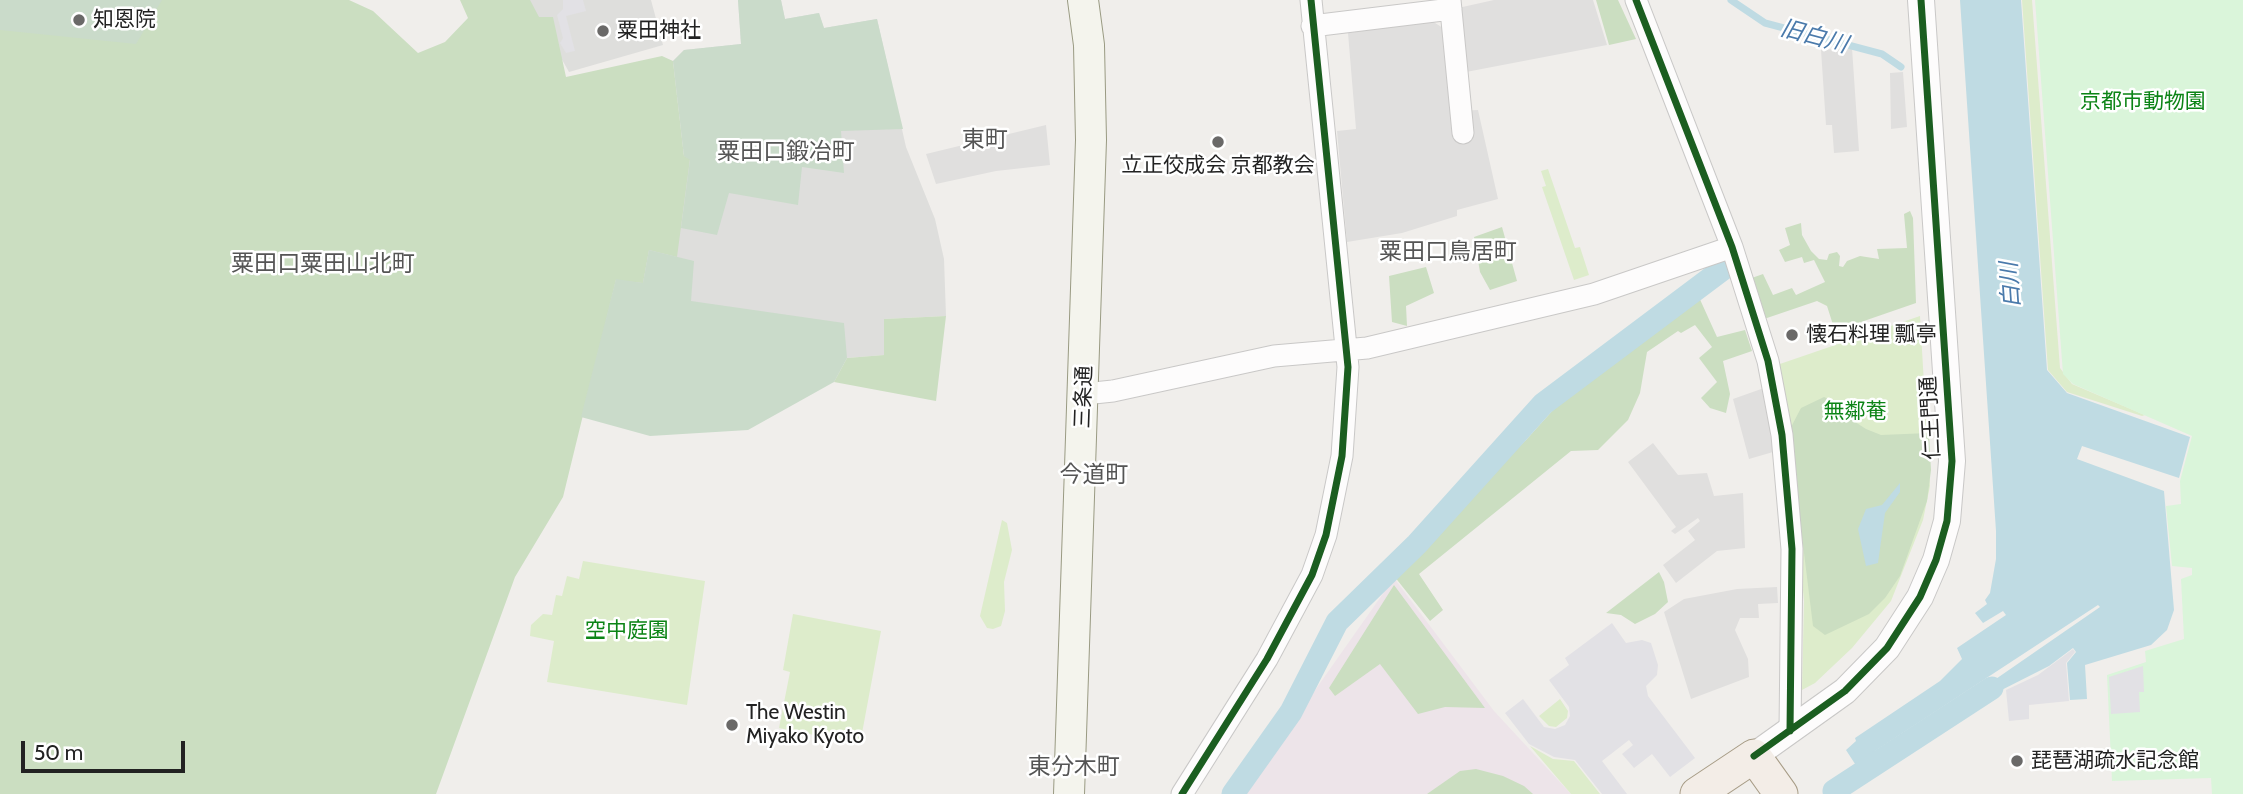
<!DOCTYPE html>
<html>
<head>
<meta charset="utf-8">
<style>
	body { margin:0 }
	#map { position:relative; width:2243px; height:794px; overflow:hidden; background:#f0eeeb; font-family:Cabin,sans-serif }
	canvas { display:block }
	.scale { position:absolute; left:21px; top:741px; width:164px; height:32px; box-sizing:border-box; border:4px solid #222; border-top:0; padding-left:9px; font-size:21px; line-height:24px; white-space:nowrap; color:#222; -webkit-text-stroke:5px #fff; paint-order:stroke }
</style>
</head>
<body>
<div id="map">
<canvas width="2243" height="794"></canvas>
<div class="scale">50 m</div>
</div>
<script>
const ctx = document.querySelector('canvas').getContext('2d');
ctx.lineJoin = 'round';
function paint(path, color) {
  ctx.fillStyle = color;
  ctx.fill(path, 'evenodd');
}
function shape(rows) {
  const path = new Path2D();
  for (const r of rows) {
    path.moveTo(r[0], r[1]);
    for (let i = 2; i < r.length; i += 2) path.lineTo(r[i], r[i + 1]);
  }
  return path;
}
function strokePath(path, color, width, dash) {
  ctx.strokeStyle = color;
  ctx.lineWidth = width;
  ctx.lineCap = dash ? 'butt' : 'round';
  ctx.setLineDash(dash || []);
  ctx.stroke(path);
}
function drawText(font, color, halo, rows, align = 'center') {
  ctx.font = font + ' Cabin,"Noto Sans JP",sans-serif';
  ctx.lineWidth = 5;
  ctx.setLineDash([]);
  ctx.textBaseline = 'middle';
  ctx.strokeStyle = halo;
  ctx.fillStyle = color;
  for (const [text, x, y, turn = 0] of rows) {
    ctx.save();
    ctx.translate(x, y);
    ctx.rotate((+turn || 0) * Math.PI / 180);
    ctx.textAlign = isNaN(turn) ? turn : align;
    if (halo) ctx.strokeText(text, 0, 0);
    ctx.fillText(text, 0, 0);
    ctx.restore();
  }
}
paint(shape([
	[1394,578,1494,711,1571,794,1242,794]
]), '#ede4e9');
paint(shape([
	[505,0,651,0,663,45,569,72,537,15],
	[738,0,781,0,785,19,819,13,824,28,877,19,906,147,935,219,944,259,946,316,884,319,884,355,847,358,834,382,581,417,616,279,684,156,673,61,684,50,741,44]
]), '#dededc');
paint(shape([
	[2022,0,2032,0,2060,368,2072,384,2145,415,2142,416,2067,392,2048,370],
	[1548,169,1575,248,1580,247,1589,275,1574,280,1542,187,1546,186,1541,171],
	[1920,316,1930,486,1923,520,1891,601,1852,648,1815,683,1802,690,1804,601,1791,459,1774,366],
	[1002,520,1007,523,1012,550,1004,582,1005,611,1001,626,993,629,987,628,980,616],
	[583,561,705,581,687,705,547,682,554,641,530,636,531,625,543,614,552,615,556,595,562,596,567,576,579,579],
	[793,614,881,631,860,744,779,728,790,672,783,670],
	[1560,699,1568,711,1567,718,1556,727,1549,726,1539,716],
	[1530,746,1553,759,1574,761,1600,794,1571,794]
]), '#ddeccb');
paint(shape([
	[44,0,349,0,373,11,418,53,445,42,468,18,460,0,530,0,539,17,553,17,566,77,662,56,673,61,684,156,690,159,677,257,649,250,643,283,616,280,563,497,515,577,436,794,0,794,0,23],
	[1596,0,1618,0,1636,39,1609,45],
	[1910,211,1913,218,1916,303,1835,331,1827,306,1817,301,1764,319,1749,279,1763,274,1773,295,1792,288,1796,295,1825,282,1814,260,1804,263,1802,257,1785,262,1779,250,1790,245,1785,228,1801,223,1802,235,1811,251,1819,259,1827,260,1829,254,1837,252,1840,256,1839,266,1843,267,1847,261,1860,256,1879,259,1877,249,1907,248,1904,214],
	[1502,227,1517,281,1490,290,1480,272,1474,237],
	[1426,267,1434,293,1406,306,1407,326,1392,322,1389,276],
	[1698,295,1717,337,1745,330,1752,351,1723,361,1730,394,1726,413,1710,408,1701,398,1717,382,1699,358,1712,347,1695,325,1681,333,1678,331,1647,352,1640,393,1628,420,1598,450,1571,451,1419,574,1443,610,1430,621,1394,576,1448,519,1459,500,1526,440,1553,410,1676,308],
	[946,316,936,401,834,382,847,358,884,355,884,319],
	[1824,397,1839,404,1849,418,1866,429,1881,435,1929,433,1931,470,1927,501,1900,576,1885,598,1869,614,1825,635,1813,626,1789,431,1801,408],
	[1659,572,1664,582,1668,602,1655,614,1635,624,1621,615,1606,613],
	[1394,585,1485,708,1445,707,1418,714,1380,664,1335,696,1329,688],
	[1476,769,1503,776,1524,786,1533,794,1427,794,1460,771]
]), '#cbdec1');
paint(shape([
	[0,0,162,0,136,44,0,30],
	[738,0,781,0,785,19,819,13,824,28,877,19,903,129,841,131,844,173,802,167,798,205,729,193,717,235,681,228,690,160,684,156,673,61,684,50,741,44],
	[649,250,694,261,691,301,844,323,847,358,834,382,748,430,650,436,581,417,616,279,643,283]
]), '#cadbca');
paint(shape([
	[2035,0,2243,0,2243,794,2212,794,2211,778,2112,781,2107,675,2146,662,2145,651,2184,639,2181,579,2192,575,2192,568,2172,566,2166,506,2181,504,2180,481,2192,436,2073,384,2063,374]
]), '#daf5da');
paint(shape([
	[1494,0,1593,0,1607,45,1466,72,1458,8],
	[1432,21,1443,28,1456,111,1478,110,1498,199,1457,210,1457,216,1402,233,1347,242,1337,131,1356,129,1348,33],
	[1852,48,1859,151,1834,153,1832,125,1826,125,1821,50],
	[1903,72,1907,127,1891,129,1890,73],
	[1046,125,1050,165,996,171,936,184,926,154],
	[1764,388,1773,452,1749,459,1733,399],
	[1653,443,1678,475,1707,473,1714,496,1743,493,1745,548,1717,551,1676,583,1663,565,1695,540,1688,531,1700,521,1698,518,1675,534,1671,531,1676,527,1628,462],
	[1777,587,1778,603,1758,604,1759,618,1740,618,1735,630,1748,659,1749,677,1691,699,1664,612,1684,599,1737,589]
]), '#e0dfde');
paint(shape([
	[563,0,583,0,586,11,566,16,575,51,566,53,560,43,563,38,557,15,563,9],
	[1612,623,1626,643,1642,640,1651,643,1658,665,1657,675,1646,686,1648,696,1695,758,1670,777,1652,754,1634,768,1622,754,1633,745,1629,740,1602,761,1627,794,1602,794,1575,760,1554,757,1529,744,1505,713,1523,699,1544,727,1555,729,1565,725,1570,716,1569,707,1549,680,1569,665,1565,658],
	[2073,649,2075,652,2066,663,2069,701,2029,705,2029,719,2009,721,2006,690,2038,675],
	[2143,666,2144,692,2139,692,2140,712,2111,714,2109,677]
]), '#e2e1e5');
paint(shape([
	[1960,0,2021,0,2047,370,2067,393,2190,437,2179,478,2082,446,2077,459,2164,491,2174,610,2167,630,2151,645,2085,665,2087,699,2070,700,2067,663,2076,652,2073,648,2049,666,1968,707,1964,701,2100,607,2098,605,1875,751,1876,755,1857,767,1846,750,1856,741,1855,738,1940,681,1962,659,1957,648,2006,615,2003,611,1983,623,1975,613,1987,604,1985,600,1990,593,1996,559,1996,531],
	[1900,483,1900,492,1885,513,1878,563,1866,566,1858,529,1866,509,1882,505]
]), '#bfdbe3');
strokePath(shape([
	[1731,0,1765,23,1882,54,1901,67]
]), '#bfdbe3', 7);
strokePath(shape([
	[1834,791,1992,688],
	[1233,794,1291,712,1337,622,1417,544,1543,404,1727,266]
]), '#bfdbe3', 23);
const minor = shape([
	[1450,0,1463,133],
	[1636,0,1732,247,1768,361,1782,435,1792,549,1790,731],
	[1312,26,1451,9],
	[1084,394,1113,391,1274,356,1367,348,1594,294,1732,247],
	[1182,794,1267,659,1312,575,1326,535,1342,456,1348,367,1311,0]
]);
const tertiary = shape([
	[1754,756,1845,691,1887,648,1920,597,1936,560,1947,521,1952,461,1921,0]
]);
const secondary = shape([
	[1069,794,1091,140,1089,45,1083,0]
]);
const primary = shape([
	[1697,794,1754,756,1781,794]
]);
strokePath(minor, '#c9c8c7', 23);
strokePath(tertiary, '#c9c8c7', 28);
strokePath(secondary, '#999a82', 32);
strokePath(primary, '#a79c86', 35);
strokePath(minor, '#fdfcfc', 21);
strokePath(tertiary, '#fdfcfc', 26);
strokePath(secondary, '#f4f4ed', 30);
strokePath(primary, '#f3ede7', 33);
strokePath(shape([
	[1636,0,1732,247,1768,361,1782,435,1792,549,1790,731],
	[1754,756,1845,691,1887,648,1920,597,1936,560,1947,521,1952,461,1921,0],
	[1182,794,1267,659,1312,575,1326,535,1342,456,1348,367,1311,0]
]), '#1b5e20', 7);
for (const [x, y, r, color] of [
	[79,20,7,"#6a6968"],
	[603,31,7,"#6a6968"],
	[1218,142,7,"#6a6968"],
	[1792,335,7,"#6a6968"],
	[732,725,7,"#6a6968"],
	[2017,761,7,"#6a6968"]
]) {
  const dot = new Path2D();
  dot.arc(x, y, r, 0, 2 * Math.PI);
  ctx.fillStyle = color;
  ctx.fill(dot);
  strokePath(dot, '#fff', 2.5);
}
drawText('21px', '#222', '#fff', [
	["知恩院",93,20],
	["粟田神社",617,31],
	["立正佼成会 京都教会",1218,166,"center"],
	["懐石料理 瓢亭",1806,335],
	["The Westin",746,713],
	["Miyako Kyoto",746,737],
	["琵琶湖疏水記念館",2031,761]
], 'left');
drawText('21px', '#0c8416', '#fff', [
	["京都市動物園",2143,102],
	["無鄰菴",1855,412],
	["空中庭園",627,631]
]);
drawText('21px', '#222', '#fff', [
	["三条通",1084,397,-88],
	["仁王門通",1931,418,-93]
]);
drawText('italic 23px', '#4a7aab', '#fff', [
	["旧白川",1814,37,15],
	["白川",2011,285,-94]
]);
drawText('23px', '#555', '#fff', [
	["東町",985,140],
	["粟田口鍛冶町",786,152],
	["粟田口鳥居町",1448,252],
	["粟田口粟田山北町",323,264],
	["今道町",1094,475],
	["東分木町",1074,767]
]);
</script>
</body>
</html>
